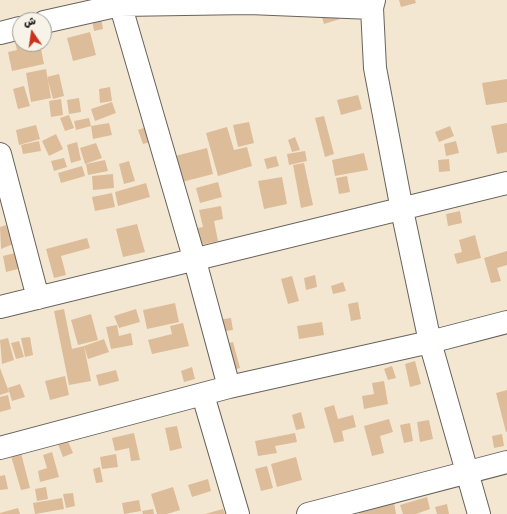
<!DOCTYPE html>
<html>
<head>
<meta charset="utf-8">
<style>
	body { margin:0 }
	#map { position:relative; width:507px; height:514px; overflow:hidden; background:#f4e7d2; font-family:Mali,"Playpen Sans Arabic",sans-serif }
	canvas { display:block }
	.north { position:absolute; left:12px; top:12px; width:40px; height:40px; box-sizing:border-box; background:#f7f3e8; border:1px solid #9f9d96; border-radius:50%; rotate:347deg; font-size:11px; font-weight:700; line-height:16px; text-align:center; color:#1c1c1c }
	.north::after { content:''; display:block; margin:auto; width:14px; height:18px; background:#c8321e; clip-path:polygon(50% 0,100% 100%,50% 72%,0 100%) }
</style>
</head>
<body>
<div id="map">
<canvas width="507" height="514"></canvas>
<div class="north">ش</div>
</div>
<script>
const ctx = document.querySelector('canvas').getContext('2d');
ctx.lineJoin = 'round';
function paint(path, color) {
  ctx.fillStyle = color;
  ctx.fill(path, 'evenodd');
}
function shape(rows) {
  const path = new Path2D();
  for (const r of rows) {
    path.moveTo(r[0], r[1]);
    for (let i = 2; i < r.length; i += 2) path.lineTo(r[i], r[i + 1]);
  }
  return path;
}
function strokePath(path, color, width, dash) {
  ctx.strokeStyle = color;
  ctx.lineWidth = width;
  ctx.lineCap = dash ? 'butt' : 'round';
  ctx.setLineDash(dash || []);
  ctx.stroke(path);
}
paint(shape([
	[399,0,415,0,416,3,401,7],
	[337,10,340,19,324,24,321,14],
	[101,18,103,29,94,31,92,20],
	[90,32,96,55,73,61,67,38],
	[20,36,20,44,40,44,44,64,12,71,8,52,17,50,14,38],
	[46,69,51,98,31,102,26,73],
	[59,74,64,96,53,99,47,77],
	[507,79,507,102,486,105,482,83],
	[24,86,30,106,18,109,13,89],
	[110,87,112,101,100,103,99,89],
	[358,95,362,109,341,115,337,100],
	[79,98,81,112,69,114,67,100],
	[61,99,63,115,51,117,49,101],
	[112,102,116,113,95,121,91,109],
	[69,115,74,128,65,131,60,118],
	[324,116,334,154,325,157,315,118],
	[89,118,91,126,76,130,74,121],
	[249,122,254,143,238,147,233,125],
	[109,123,112,135,93,139,91,126],
	[507,123,507,152,497,154,491,126],
	[36,125,40,139,19,145,16,130],
	[149,126,154,141,143,144,138,130],
	[450,126,454,136,439,142,435,132],
	[227,127,234,150,247,147,252,166,218,176,206,133],
	[56,134,63,149,49,156,42,141],
	[295,137,300,150,292,152,288,140],
	[39,141,41,151,23,154,21,145],
	[456,141,459,153,446,156,444,144],
	[77,142,81,160,71,163,67,145],
	[96,143,102,158,85,164,80,148],
	[207,148,213,174,178,183,171,157],
	[305,151,307,161,289,165,287,154],
	[364,153,368,170,335,176,332,160],
	[276,156,279,166,267,169,264,159],
	[64,158,67,167,54,171,51,161],
	[449,159,450,171,439,172,438,160],
	[105,160,108,171,88,175,86,164],
	[129,161,135,181,124,184,119,164],
	[304,163,313,205,301,208,293,165],
	[82,166,85,176,61,183,58,173],
	[113,174,114,188,93,190,92,176],
	[347,176,350,192,339,194,336,178],
	[282,177,287,204,264,209,258,181],
	[218,182,222,197,200,203,196,188],
	[146,183,150,197,118,206,115,192],
	[112,193,115,207,95,211,92,197],
	[221,206,223,219,214,221,218,241,196,246,192,229,203,227,199,210],
	[460,211,462,223,448,226,446,214],
	[137,224,145,252,123,257,116,229],
	[6,225,13,244,1,249,0,227],
	[475,235,481,258,457,264,454,254,462,252,459,240],
	[87,238,90,248,61,256,66,275,54,278,46,249],
	[507,251,507,265,497,268,501,281,491,283,484,258],
	[15,253,18,269,6,272,3,256],
	[315,275,317,287,306,290,304,278],
	[292,276,299,301,288,304,281,279],
	[343,282,346,291,333,294,331,286],
	[358,302,361,319,351,321,348,304],
	[175,303,179,322,147,329,143,310],
	[64,309,72,349,84,346,91,381,69,385,54,311],
	[136,309,140,322,119,328,114,316],
	[91,314,98,340,78,345,71,320],
	[231,318,233,330,219,332,217,320],
	[322,322,324,335,299,339,297,326],
	[183,323,189,346,152,354,148,340,172,334,170,326],
	[117,325,119,336,131,333,133,345,111,349,106,327],
	[30,337,33,355,25,357,21,338],
	[8,338,14,360,2,364,0,340],
	[104,339,109,352,88,359,84,346],
	[19,341,24,357,16,359,11,343],
	[233,342,240,368,229,371,222,345],
	[415,361,421,384,410,387,405,364],
	[392,366,396,378,388,380,384,369],
	[192,367,195,379,184,382,181,371],
	[0,368,9,392,0,395],
	[116,370,119,381,99,386,96,375],
	[65,376,69,395,50,400,45,381],
	[384,381,388,404,364,409,362,396,374,394,372,383],
	[20,384,25,397,12,401,8,388],
	[507,390,507,432,506,432,496,393],
	[8,395,11,409,0,412,0,397],
	[334,405,338,419,353,415,356,427,342,431,344,441,334,443,324,408],
	[301,412,305,428,296,430,292,415],
	[389,419,393,432,380,436,384,453,372,456,364,426],
	[429,420,433,439,420,442,417,422],
	[410,423,413,441,404,443,400,425],
	[177,426,182,448,170,451,165,428],
	[134,433,140,460,131,461,129,448,115,451,112,438],
	[295,433,297,442,275,446,277,453,258,456,255,441],
	[502,434,504,446,494,448,492,436],
	[68,441,73,453,63,457,58,444],
	[52,452,59,477,40,482,38,471,47,468,43,455],
	[21,453,30,488,21,490,11,456],
	[116,454,118,467,102,469,100,457],
	[296,457,302,480,277,487,271,464],
	[267,466,273,488,261,491,255,469],
	[100,467,103,482,96,483,93,469],
	[5,475,8,489,0,490,0,476],
	[208,479,211,491,192,497,188,485],
	[46,487,48,499,37,501,35,489],
	[173,487,180,510,167,514,157,514,151,494],
	[73,493,75,506,66,508,63,494],
	[427,497,430,509,416,514,403,514,400,505],
	[62,498,64,509,35,514,33,503],
	[139,500,141,511,124,514,122,503],
	[394,502,396,514,359,514,358,509],
	[447,504,449,514,437,514,435,507],
	[18,508,20,514,0,514,0,513],
	[153,509,154,514,143,514,142,511],
	[223,509,225,514,205,514]
]), '#ddbc99');
const minor = shape([
	[119,0,195,261,229,387],
	[374,0,372,8,375,68,402,210,430,342,479,514],
	[44,22,120,5,249,3,372,8],
	[0,33,20,28],
	[0,154,38,298],
	[0,307,507,183],
	[203,395,238,514],
	[0,448,229,387,430,342,507,322],
	[308,514,507,462]
]);
strokePath(minor, '#68635c', 24);
strokePath(minor, '#fff', 22);
</script>
</body>
</html>
